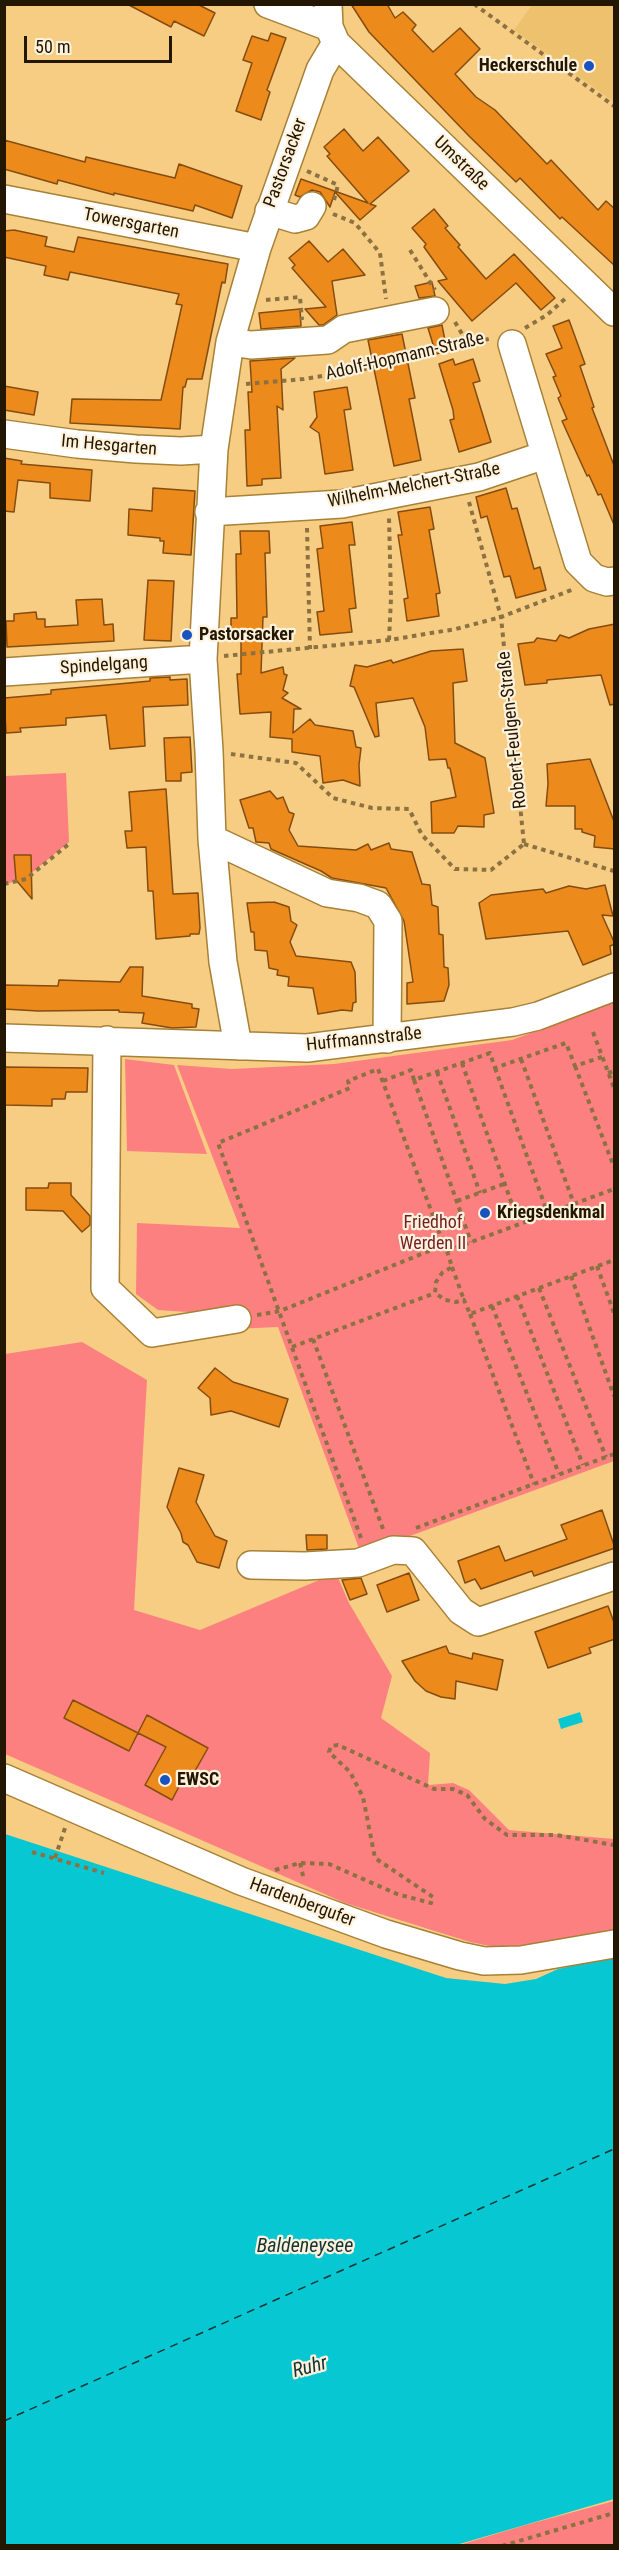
<!DOCTYPE html>
<html>
<head>
<meta charset="utf-8">
<style>
	body { margin:0 }
	#map { position:relative; width:619px; height:2550px; overflow:hidden; background:#f6cd83; font-family:"Roboto Condensed",sans-serif }
	canvas { display:block }
	.frame { position:absolute; inset:0; border:6px solid #231702; pointer-events:none }
	.scale { position:absolute; left:24px; top:36px; width:148px; height:27px; box-sizing:border-box; border:3px solid #231702; border-top:0; padding-left:8px; font-size:18px; line-height:21px; white-space:nowrap; color:#231702; -webkit-text-stroke:4px #fff2dd; paint-order:stroke }
</style>
</head>
<body>
<div id="map">
<canvas width="619" height="2550"></canvas>
<div class="frame"></div>
<div class="scale">50 m</div>
</div>
<script>
const ctx = document.querySelector('canvas').getContext('2d');
ctx.lineJoin = 'round';
function paint(path, color) {
  ctx.fillStyle = color;
  ctx.fill(path, 'evenodd');
}
function shape(rows) {
  const path = new Path2D();
  for (const r of rows) {
    path.moveTo(r[0], r[1]);
    for (let i = 2; i < r.length; i += 2) path.lineTo(r[i], r[i + 1]);
  }
  return path;
}
function strokePath(path, color, width, dash) {
  ctx.strokeStyle = color;
  ctx.lineWidth = width;
  ctx.lineCap = dash ? 'butt' : 'round';
  ctx.setLineDash(dash || []);
  ctx.stroke(path);
}
function drawText(font, color, halo, rows, align = 'center') {
  ctx.font = font + ' "Roboto Condensed",sans-serif';
  ctx.lineWidth = 4.5;
  ctx.setLineDash([]);
  ctx.textBaseline = 'middle';
  ctx.strokeStyle = halo;
  ctx.fillStyle = color;
  for (const [text, x, y, turn = 0] of rows) {
    ctx.save();
    ctx.translate(x, y);
    ctx.rotate((+turn || 0) * Math.PI / 180);
    ctx.textAlign = isNaN(turn) ? turn : align;
    if (halo) ctx.strokeText(text, 0, 0);
    ctx.fillText(text, 0, 0);
    ctx.restore();
  }
}
paint(shape([
	[532,5,614,5,614,102,514,30]
]), '#eec16e');
paint(shape([
	[66,773,69,842,23,880,5,884,5,776],
	[614,1002,614,1461,361,1554,278,1327,234,1329,232,1315,158,1310,136,1294,137,1223,240,1228,177,1065,232,1069,334,1064,512,1040],
	[125,1059,174,1065,207,1154,127,1151],
	[82,1342,147,1380,134,1610,200,1630,336,1573,349,1603,392,1676,381,1718,430,1753,428,1785,453,1783,469,1790,509,1830,614,1839,614,1933,505,1949,470,1942,345,1903,5,1754,5,1354],
	[614,2501,614,2545,456,2546,522,2526]
]), '#fd8080');
paint(shape([
	[580,1712,583,1722,561,1729,558,1719],
	[5,1834,446,1978,505,1984,536,1979,558,1969,614,1957,614,2499,456,2545,5,2546]
]), '#07c8d2');
strokePath(shape([
	[4,2421,614,2149]
]), '#133436', 1.5, [8, 6]);
const building = shape([
	[127,4,197,4,215,13,204,36,174,21,171,27,127,4],
	[351,4,387,4,395,18,403,12,416,25,412,30,433,52,460,28,480,49,455,74,476,97,495,110,547,164,551,160,598,210,606,201,615,209,615,266,562,217,560,219,520,178,516,182,469,136,369,32,351,4],
	[271,33,286,38,267,90,270,92,261,120,236,111,252,63,243,60,252,36,268,41,271,33],
	[344,129,363,151,378,137,409,171,370,204,376,206,360,220,335,192,330,207,320,192,312,190,300,197,295,195,301,179,368,203,327,156,330,154,324,147,344,129],
	[4,140,85,162,86,157,175,178,179,164,242,186,232,218,195,205,193,211,114,193,114,195,58,180,57,184,4,169,4,140],
	[434,209,448,226,445,228,460,245,458,247,486,279,514,254,555,298,541,310,516,283,472,321,438,281,447,279,424,247,426,244,412,228,434,209],
	[14,230,47,237,45,246,74,252,78,237,228,264,225,283,222,282,202,379,187,379,185,387,183,387,180,429,70,423,72,399,161,400,182,305,176,304,179,294,70,272,68,280,44,275,46,266,4,257,4,231,14,230],
	[309,241,328,262,343,249,365,275,332,281,337,315,323,325,319,325,305,309,326,307,292,268,295,265,289,258,309,241],
	[432,282,435,296,419,298,415,286,432,282],
	[300,309,301,326,261,329,259,313,300,309],
	[569,320,585,364,580,366,594,407,592,408,615,468,615,527,601,494,598,495,589,475,587,476,562,421,567,419,558,398,561,396,553,377,556,376,546,354,562,348,553,326,569,320],
	[442,325,447,351,436,354,428,328,442,325],
	[402,334,415,398,409,399,421,460,394,466,368,340,402,334],
	[295,358,281,369,283,410,277,406,281,478,262,479,262,485,247,486,245,430,250,430,248,392,252,392,250,361,295,358],
	[453,359,455,365,473,359,480,381,473,383,491,442,459,452,450,420,454,419,453,410,439,364,453,359],
	[4,386,38,392,34,415,4,410,4,386],
	[347,387,351,409,344,410,353,470,325,474,319,433,310,427,317,417,314,392,347,387],
	[4,458,22,461,21,464,92,470,90,501,50,498,50,483,18,480,14,512,4,511,4,458],
	[153,488,195,491,191,555,163,553,164,541,160,541,160,538,128,535,129,509,152,511,153,488],
	[506,488,512,509,517,508,534,569,540,567,546,590,516,598,510,576,504,577,487,516,481,518,476,497,506,488],
	[430,507,434,529,429,530,440,593,436,594,439,616,407,621,404,599,408,598,398,535,402,535,398,512,430,507],
	[352,522,355,545,349,545,356,608,349,609,352,632,320,635,317,612,324,611,317,549,323,548,320,526,352,522],
	[240,531,269,531,270,553,265,553,267,617,263,617,261,673,283,667,284,674,287,675,283,690,288,693,282,698,301,709,294,709,293,733,310,719,315,725,353,731,356,747,361,748,359,765,360,786,343,780,323,783,320,756,292,752,292,739,270,737,271,712,240,714,237,674,241,674,241,639,231,640,231,618,237,618,236,554,241,554,240,531],
	[148,580,174,581,171,641,144,640,148,580],
	[102,599,104,625,113,624,114,641,7,647,6,621,14,621,14,614,36,612,37,619,45,619,45,627,78,625,76,600,102,599],
	[615,624,615,704,610,705,601,675,547,680,547,683,525,685,518,644,534,642,537,638,556,641,560,635,569,638,589,629,615,624],
	[463,649,467,681,453,683,455,743,485,758,494,813,484,815,484,827,458,826,454,833,432,833,431,802,456,797,450,768,448,768,446,759,429,760,425,727,413,698,376,703,379,736,375,737,354,687,350,686,355,665,367,667,391,660,393,663,431,651,463,649],
	[170,677,170,680,187,679,188,705,143,707,145,746,110,749,106,715,66,718,66,725,20,728,21,732,6,733,4,698,51,694,51,690,129,683,150,681,150,678,170,677],
	[190,737,192,772,181,773,181,781,166,781,164,738,190,737],
	[590,759,615,824,615,849,594,847,595,836,582,832,582,829,575,829,575,806,546,806,548,784,547,764,590,759],
	[166,789,173,894,198,893,200,928,199,934,190,934,190,936,156,939,153,891,148,891,146,847,127,848,125,831,132,831,129,792,166,789],
	[270,791,277,799,283,797,289,812,294,814,289,830,298,846,356,850,368,844,371,850,389,843,391,849,412,852,422,884,430,885,432,905,438,907,439,934,443,935,444,967,448,968,449,985,444,1001,407,1004,407,983,413,982,404,921,386,888,332,878,321,871,271,849,269,843,256,842,253,828,249,828,240,800,270,791],
	[14,855,31,855,32,899,16,880,14,855],
	[605,885,613,916,602,915,615,944,610,946,611,954,583,965,568,931,486,939,479,903,491,895,543,889,546,893,569,886,586,889,605,885],
	[274,902,289,907,291,921,297,925,290,942,296,956,351,962,355,972,356,1002,353,1003,352,1011,342,1010,318,1014,313,988,288,986,289,977,277,975,278,970,269,968,267,951,255,950,254,932,251,932,247,903,274,902],
	[130,967,143,967,142,996,192,1004,192,1008,199,1009,196,1027,172,1028,142,1023,144,1013,119,1012,119,1010,38,1011,4,1009,4,985,58,986,59,980,120,982,130,967],
	[4,1067,88,1068,87,1092,66,1092,65,1099,52,1099,52,1106,4,1105,4,1067],
	[49,1183,71,1183,71,1195,90,1216,90,1225,82,1232,63,1211,26,1210,26,1188,48,1188,49,1183],
	[215,1368,233,1382,288,1399,279,1427,231,1411,211,1415,210,1398,198,1388,215,1368],
	[179,1468,204,1475,196,1502,215,1536,227,1541,219,1568,197,1562,188,1545,183,1542,181,1533,167,1507,179,1468],
	[602,1510,615,1548,534,1576,532,1571,481,1589,475,1579,465,1583,458,1561,499,1546,505,1561,567,1539,561,1525,602,1510],
	[306,1535,327,1535,327,1549,307,1550,306,1535],
	[409,1573,419,1600,387,1612,377,1585,409,1573],
	[361,1578,367,1594,350,1600,342,1580,361,1578],
	[608,1606,615,1625,615,1639,589,1648,591,1653,548,1668,535,1632,608,1606],
	[446,1646,449,1653,472,1659,473,1653,503,1660,497,1690,456,1681,455,1699,441,1697,426,1691,415,1681,402,1661,446,1646],
	[73,1700,138,1733,129,1751,64,1718,73,1700],
	[147,1715,208,1748,191,1778,185,1775,172,1800,145,1785,166,1747,138,1733,147,1715]
]);
paint(building, '#ec8a1c');
strokePath(building, '#854c0f', 1.5);
const minor = shape([
	[268,4,329,27],
	[328,4,329,27,336,43,614,312],
	[4,199,257,248],
	[269,211,295,219,306,216,312,206],
	[230,342,251,345,328,340,344,329,435,311],
	[512,344,578,562,594,578,607,582,614,581],
	[4,434,77,444,136,449,181,451,214,449],
	[209,512,342,504,479,477,545,455],
	[4,672,203,659],
	[212,839,327,893,359,898,378,905,388,921,387,1039],
	[4,1038,307,1048,513,1022,538,1016,614,987],
	[107,1040,105,1288,152,1333,237,1319],
	[238,1046,223,962,212,839,209,751,203,659,214,449,230,342,257,248,320,70,336,43],
	[251,1565,305,1566,358,1563,393,1550,413,1551,461,1611,478,1622,614,1576],
	[4,1778,241,1881,386,1934,460,1956,484,1961,521,1960,614,1944]
]);
strokePath(minor, '#a78136', 30);
strokePath(shape([
	[474,4,614,106],
	[307,171,338,185,334,200],
	[333,214,355,223,380,253,386,299],
	[410,250,435,290],
	[266,300,300,297,302,320],
	[455,322,468,344],
	[525,328,547,315,567,297],
	[246,384,304,379,384,366,492,338],
	[469,502,501,617,524,844],
	[307,528,310,649],
	[389,640,391,598,389,518],
	[224,656,389,640,456,629,501,617,574,589],
	[231,754,296,763,333,798,372,808,409,809,422,835,455,869,491,870,524,844],
	[524,844,614,871],
	[4,884,26,879,70,843],
	[593,1032,614,1088],
	[521,1059,574,1204],
	[462,1063,519,1224],
	[575,1066,614,1167],
	[495,1068,548,1214],
	[437,1072,480,1193],
	[608,1073,614,1071],
	[414,1080,471,1242],
	[383,1081,411,1070,414,1080,490,1053,495,1068,566,1043,575,1066,602,1057],
	[457,1201,504,1184],
	[447,1251,452,1267,442,1273,436,1282,435,1293,445,1300,456,1302,464,1300,470,1314,614,1260],
	[597,1266,614,1313],
	[452,1267,464,1300],
	[571,1276,614,1396],
	[539,1288,606,1457],
	[517,1296,583,1465],
	[492,1306,559,1474],
	[470,1314,534,1484],
	[257,1315,280,1311,444,1245,447,1251,614,1189],
	[313,1339,383,1529],
	[292,1347,435,1293],
	[416,1528,614,1454],
	[361,1538,218,1143,350,1088,348,1081,378,1069,444,1245],
	[32,1852,104,1873],
	[55,1858,65,1828],
	[300,1863,304,1880],
	[275,1870,300,1863,329,1864,397,1894,431,1903,433,1897,375,1858,363,1797,350,1772,329,1752,331,1746,338,1745,434,1789,453,1789,467,1795,485,1819,507,1835,556,1835,614,1845],
	[502,2546,614,2513]
]), '#8c7142', 4, [4.5, 4.5]);
strokePath(minor, '#fff', 27);
for (const [x, y, r, color] of [
	[589,66,6,"#1853bf"],
	[187,635,6,"#1853bf"],
	[485,1213,6,"#1853bf"],
	[165,1780,6,"#1853bf"]
]) {
  const dot = new Path2D();
  dot.arc(x, y, r, 0, 2 * Math.PI);
  ctx.fillStyle = color;
  ctx.fill(dot);
  strokePath(dot, '#fff2dd', 2);
}
drawText('bold 18px', '#231702', '#fff2dd', [
	["Heckerschule",577,66,"right"],
	["Pastorsacker",199,635],
	["Kriegsdenkmal",497,1213],
	["EWSC",177,1780]
], 'left');
drawText('18px', '#231702', '#fff2dd', [
	["Pastorsacker",286,163,-70],
	["Umstraße",461,164,44],
	["Towersgarten",131,224,11],
	["Adolf-Hopmann-Straße",405,357,-13],
	["Im Hesgarten",109,446,5],
	["Wilhelm-Melchert-Straße",414,486,-11],
	["Spindelgang",104,666,-4],
	["Robert-Feulgen-Straße",513,730,-96],
	["Huffmannstraße",364,1040,-6],
	["Hardenbergufer",302,1903,20]
]);
drawText('18px', '#701e23', '#fff2dd', [
	["Friedhof",433,1223],
	["Werden II",433,1244]
]);
drawText('italic 20px', '#133436', '#fff2dd', [
	["Baldeneysee",305,2247],
	["Ruhr",310,2368,-15]
]);
</script>
</body>
</html>
